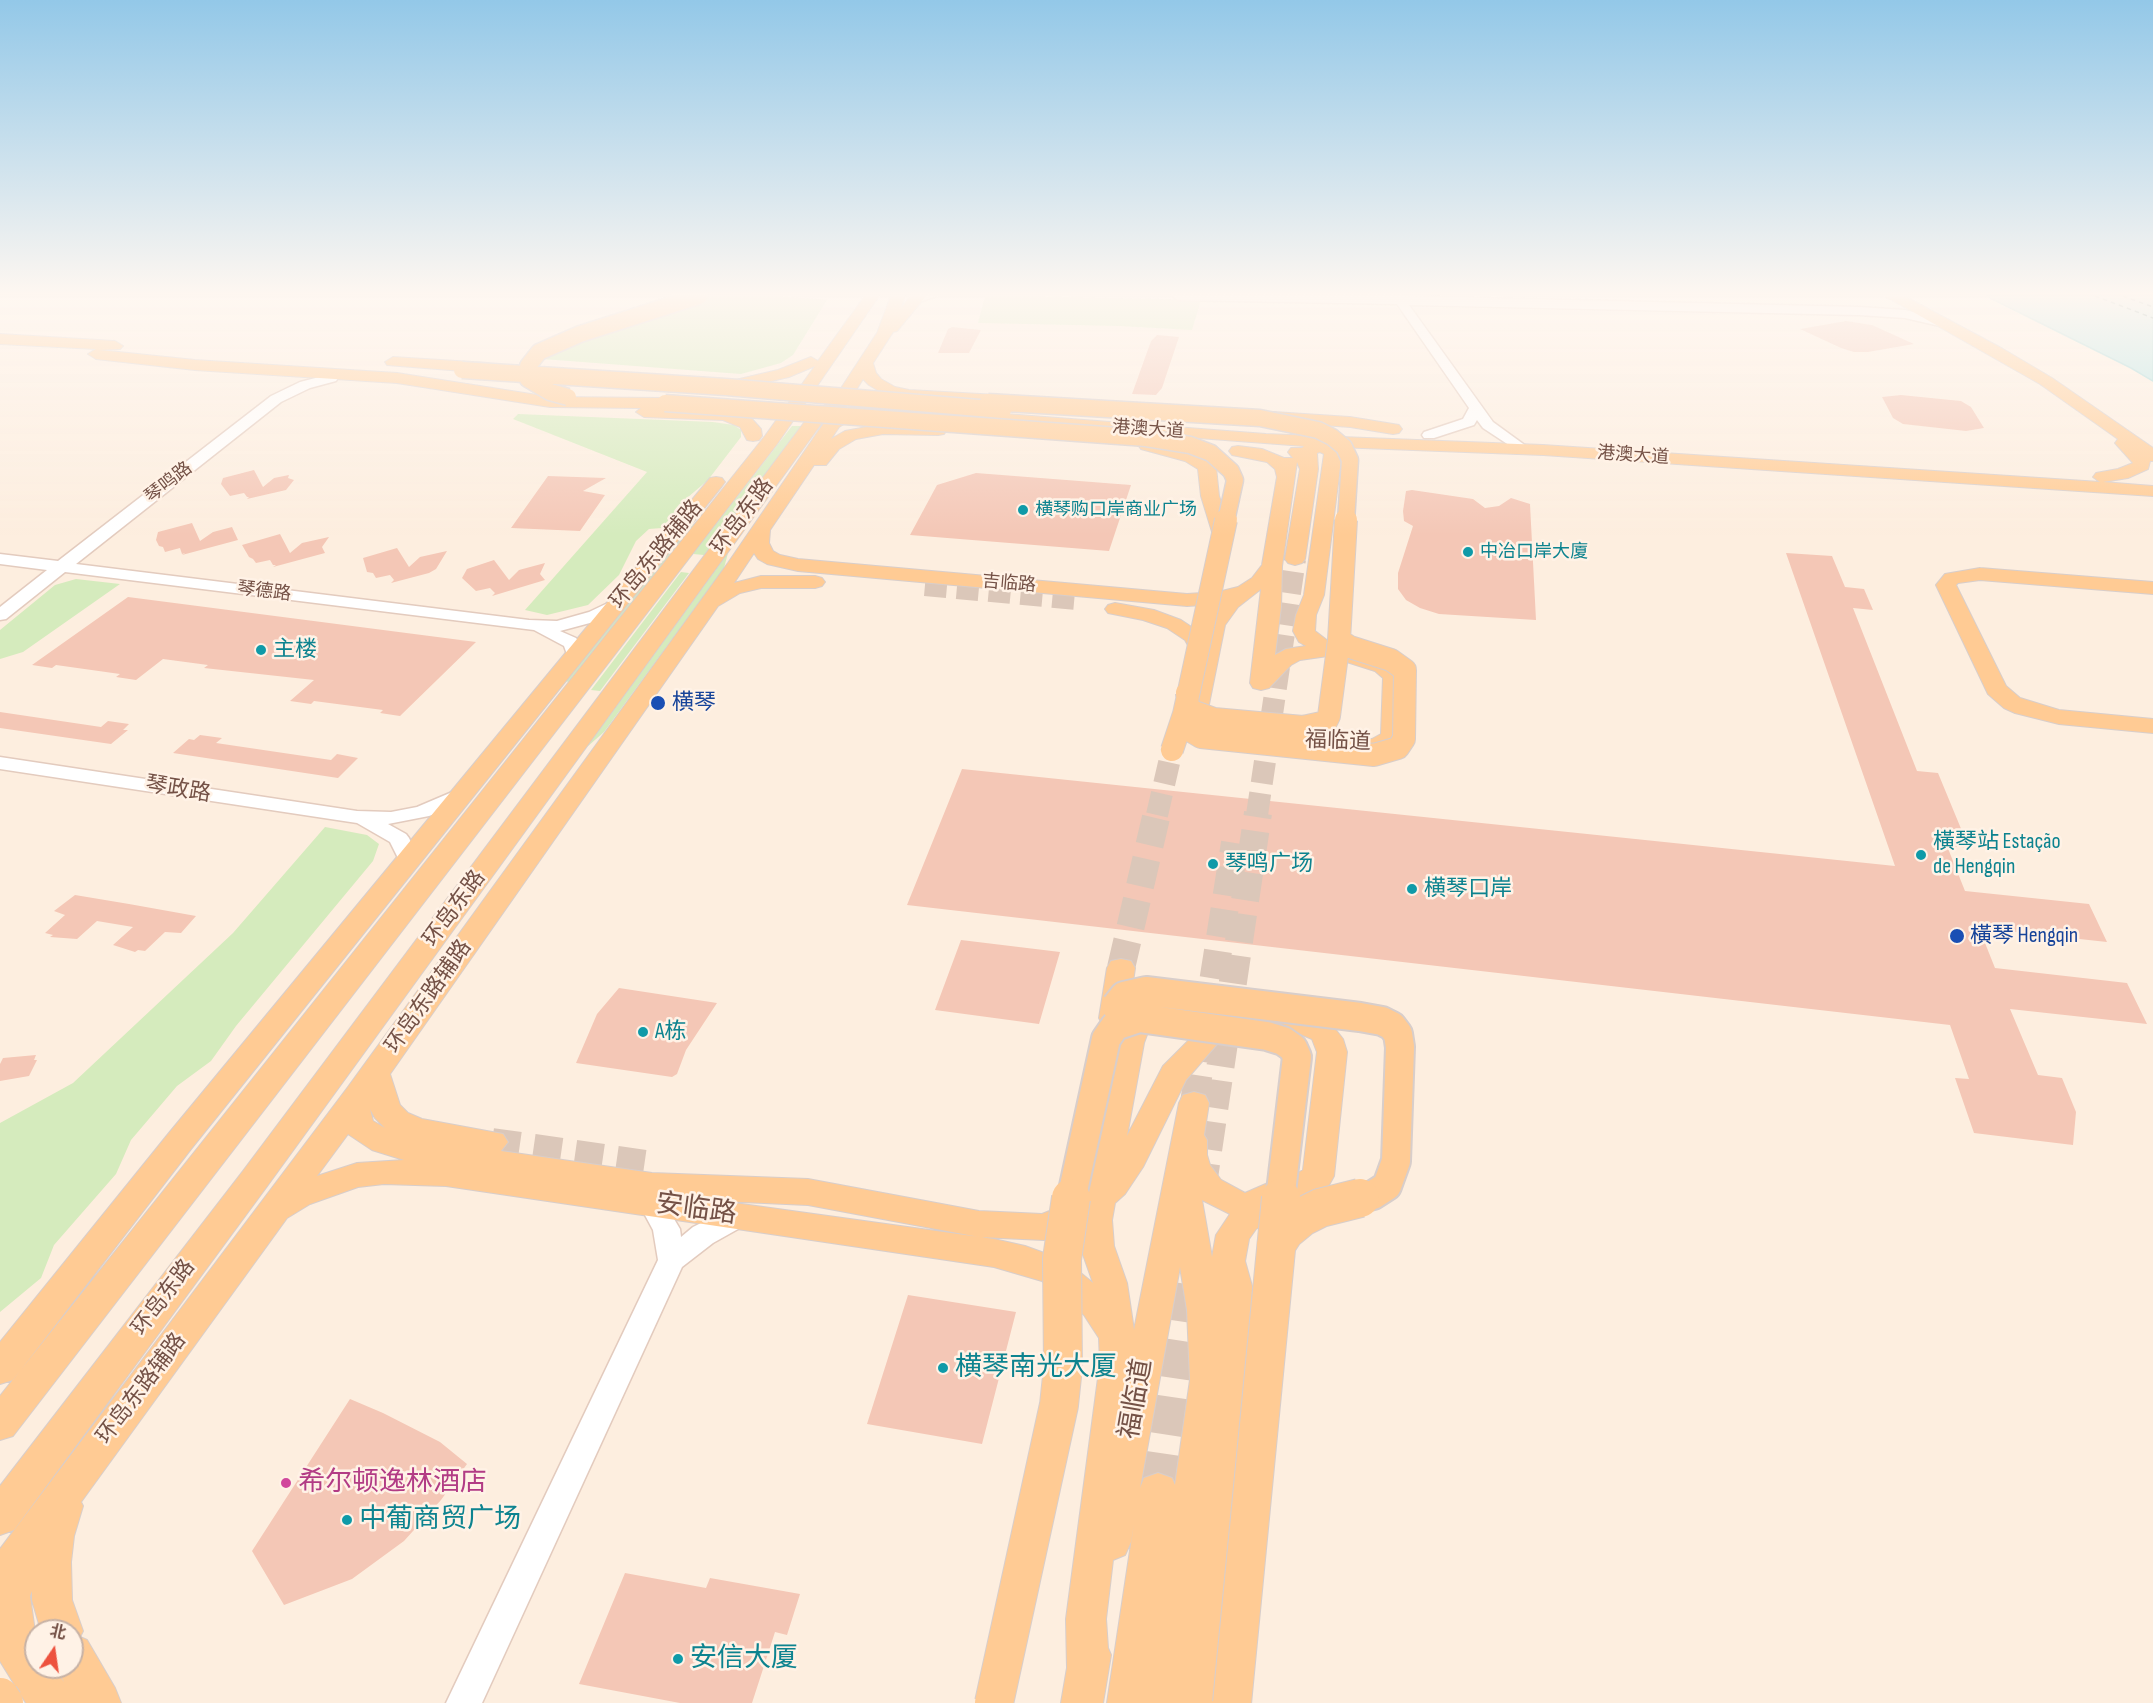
<!DOCTYPE html>
<html>
<head>
<meta charset="utf-8">
<style>
	body { margin:0 }
	#map { position:relative; width:2153px; height:1703px; overflow:hidden; background:#fdeedf; font-family:"Sofia Sans Condensed","Noto Sans SC",sans-serif }
	canvas { display:block }
	.north { position:absolute; left:24px; top:1619px; width:60px; height:60px; box-sizing:border-box; background:#fff2e6; border:2px solid #c7b2a6; border-radius:50%; rotate:13deg; font-size:16px; font-weight:700; line-height:24px; text-align:center; color:#745146 }
	.north::after { content:''; display:block; margin:auto; width:21px; height:27px; background:#ed523e; clip-path:polygon(50% 0,100% 100%,50% 72%,0 100%) }
</style>
</head>
<body>
<div id="map">
<canvas width="2153" height="1703"></canvas>
<div class="north">北</div>
</div>
<script>
const ctx = document.querySelector('canvas').getContext('2d');
ctx.lineJoin = 'round';
function paint(path, color) {
  ctx.fillStyle = color;
  ctx.fill(path, 'evenodd');
}
function shape(rows) {
  const path = new Path2D();
  for (const r of rows) {
    path.moveTo(r[0], r[1]);
    for (let i = 2; i < r.length; i += 2) path.lineTo(r[i], r[i + 1]);
  }
  return path;
}
function strokePath(path, color, width, dash) {
  ctx.strokeStyle = color;
  ctx.lineWidth = width;
  ctx.lineCap = dash ? 'butt' : 'round';
  ctx.setLineDash(dash || []);
  ctx.stroke(path);
}
function drawText(font, color, halo, rows, align = 'center') {
  ctx.font = font + ' "Sofia Sans Condensed","Noto Sans SC",sans-serif';
  ctx.lineWidth = 5;
  ctx.setLineDash([]);
  ctx.textBaseline = 'middle';
  ctx.strokeStyle = halo;
  ctx.fillStyle = color;
  for (const [text, x, y, turn = 0] of rows) {
    ctx.save();
    ctx.translate(x, y);
    ctx.rotate((+turn || 0) * Math.PI / 180);
    ctx.textAlign = isNaN(turn) ? turn : align;
    if (halo) ctx.strokeText(text, 0, 0);
    ctx.fillText(text, 0, 0);
    ctx.restore();
  }
}
paint(shape([
	[707,296,781,296,827,300,793,355,781,363,741,374,542,359,586,336],
	[985,296,1036,296,1201,300,1192,330,1118,326,978,323],
	[518,414,713,422,734,425,741,430,741,437,708,480,687,498,662,528,649,529,636,541,619,575,588,605,547,615,525,610,647,472,513,419],
	[792,426,802,426,704,555,693,554],
	[687,524,694,524,570,682,562,681],
	[728,553,724,568,667,646,604,732,587,747],
	[681,572,689,573,600,691,591,690],
	[76,579,120,584,23,652,0,659,0,630,55,585],
	[325,827,367,835,379,844,373,861,236,1026,211,1061,177,1086,131,1140,116,1174,54,1245,41,1278,0,1312,0,1123,73,1083,233,933]
]), '#d5ebbd');
const water = shape([
	[1986,296,2153,296,2153,381,2131,368,1986,296]
]);
paint(water, '#b3e5e7');
strokePath(water, '#99d6d9', 1.5);
strokePath(shape([
	[2095,296,2153,318],
	[2123,296,2153,307]
]), '#3a777b', 1.5, [4.5, 4]);
paint(shape([
	[1846,321,1872,325,1914,344,1868,352,1854,352,1841,348,1800,329],
	[952,327,981,330,969,353,938,353,948,329],
	[1157,335,1179,337,1162,388,1156,395,1132,394,1151,341],
	[1901,395,1961,401,1971,407,1984,428,1966,431,1903,424,1893,418,1882,397],
	[254,470,263,487,274,478,289,475,288,478,294,480,286,490,247,499,249,497,247,497,244,493,230,496,221,484,223,478],
	[976,473,1131,485,1109,551,910,535,937,485],
	[548,476,606,478,583,491,605,495,580,531,511,528],
	[1412,490,1473,499,1485,508,1499,506,1511,498,1530,504,1536,620,1439,614,1420,608,1406,600,1398,589,1398,573,1413,526,1404,521,1403,511,1406,491],
	[192,523,200,541,213,532,232,527,238,540,182,555,185,553,182,554,180,548,165,552,163,547,159,546,156,540,158,532],
	[280,534,290,553,302,543,329,537,322,547,325,553,273,567,276,565,273,565,270,560,256,563,253,559,249,557,242,545],
	[397,548,409,567,420,557,447,551,436,569,429,573,391,583,394,580,390,575,376,578,373,573,367,572,363,558],
	[1786,553,1832,556,1845,587,1864,589,1873,610,1853,608,1917,771,1938,773,1969,848,1947,846,1965,891,2089,904,2107,942,1979,928,1995,968,2127,983,2147,1024,2010,1009,2038,1075,2062,1078,2076,1112,2073,1145,1974,1133,1955,1078,1969,1079,1950,1025,907,905,962,769,1895,866],
	[494,560,509,580,519,570,545,563,540,574,545,580,492,596,495,593,490,588,476,591,462,578,467,569],
	[128,597,476,642,400,716,380,713,383,710,314,701,311,704,290,701,314,680,204,668,208,665,163,659,136,680,116,677,120,674,56,665,52,668,32,665],
	[0,712,101,727,108,721,129,724,123,730,128,730,111,744,0,728],
	[200,735,222,738,216,743,331,760,337,754,358,758,338,778,173,753,189,739,194,740],
	[75,895,129,904,196,916,181,933,165,932,145,951,138,950,135,952,113,945,133,927,97,921,77,939,50,937,53,935,45,933,65,915,54,911],
	[961,940,1060,952,1039,1024,935,1010],
	[619,988,717,1003,686,1050,677,1074,672,1077,576,1063,597,1014],
	[36,1055,34,1060,37,1060,29,1076,0,1081,0,1064,3,1058],
	[908,1295,1016,1312,982,1444,867,1424],
	[350,1399,383,1413,440,1442,467,1464,441,1500,404,1541,352,1579,284,1605,252,1551],
	[625,1573,706,1588,710,1578,800,1594,787,1635,775,1632,752,1703,680,1703,579,1684]
]), '#f4c7b6');
strokePath(shape([
	[925,585,1077,599],
	[1157,815,1172,750],
	[1257,815,1295,559]
]), '#dbc7b9', 22, [22, 10]);
strokePath(shape([
	[1121,968,1157,813],
	[1194,1103,1235,843],
	[492,1142,653,1165],
	[1202,1191,1258,813]
]), '#dbc7b9', 28, [28, 14]);
strokePath(shape([
	[1158,1491,1191,1268]
]), '#dbc7b9', 38, [38, 19]);
const minor = shape([
	[913,296,936,296,917,303,911,299,913,296],
	[1172,296,1403,296,1859,307,1905,310,1948,320,1950,323,1944,327,1905,318,1859,315,1409,305,1493,422,1526,446,1528,449,1526,452,1521,453,1483,428,1477,420,1474,425,1434,438,1424,438,1422,435,1424,432,1463,419,1469,408,1397,304,1178,300,1172,296],
	[331,374,336,375,338,378,336,381,310,388,281,402,76,564,529,620,557,621,589,612,610,602,622,602,624,606,622,610,601,620,560,631,576,638,583,648,584,656,581,660,569,660,564,646,534,630,65,572,6,619,0,620,0,607,47,570,0,564,0,554,58,561,271,396,300,382,331,374],
	[0,757,357,811,391,812,417,807,464,787,471,789,474,793,471,797,453,807,429,816,388,824,406,834,409,838,420,861,416,866,409,868,402,866,390,842,357,823,0,769,0,757],
	[652,1193,661,1197,680,1229,681,1237,693,1227,737,1205,747,1208,750,1216,747,1224,713,1243,682,1267,482,1703,446,1703,658,1260,653,1230,639,1204,643,1197,652,1193]
]);
const major = shape([
	[865,296,879,296,777,444,13,1436,0,1440,0,1396,765,436,815,366,789,377,741,388,735,386,733,383,735,380,778,370,811,357,818,361,865,296],
	[891,296,905,296,901,308,911,296,926,296,897,331,893,332,873,363,876,373,881,379,895,387,909,390,1016,396,1024,401,1016,406,902,399,884,394,869,385,863,379,846,406,834,414,865,403,906,402,914,407,906,412,866,413,857,416,839,427,831,439,845,431,883,424,938,425,944,426,947,430,944,434,938,435,883,434,856,439,839,449,826,465,814,465,770,530,769,543,773,551,780,555,798,559,1187,594,1218,592,1238,587,1252,578,1262,565,1277,477,1275,469,1267,462,1232,455,1229,451,1232,447,1238,446,1262,449,1284,458,1293,458,1288,452,1291,448,1302,448,1304,446,987,422,985,418,993,413,1266,434,1543,445,2100,482,2093,477,2096,473,2118,469,2133,463,2115,443,2118,439,2040,384,1885,296,1904,296,2003,349,2052,378,2153,448,2153,461,2150,461,2148,469,2128,478,2103,482,2153,486,2153,496,1543,455,1336,447,1342,452,1324,595,1316,615,1315,631,1328,641,1391,661,1405,676,1406,730,1403,738,1399,743,1376,753,1355,753,1347,751,1343,746,1347,741,1372,739,1381,734,1383,678,1375,671,1328,656,1300,660,1291,665,1269,688,1261,690,1253,688,1250,683,1261,589,1238,607,1225,625,1206,719,1218,729,1214,734,1206,736,1191,730,1184,719,1197,661,1185,640,1167,628,1143,620,1108,613,1105,609,1108,605,1115,603,1154,610,1181,620,1202,634,1205,625,1220,604,1187,606,798,571,767,564,758,559,754,553,734,583,761,576,815,576,822,578,825,582,822,586,815,588,761,588,740,593,718,606,390,1074,400,1105,408,1113,422,1119,503,1134,508,1142,501,1151,652,1173,808,1179,979,1211,1042,1214,1075,1201,1085,1192,1114,1043,1122,1025,1113,1028,1103,1025,1099,1018,1107,968,1111,961,1121,959,1131,961,1135,968,1128,1017,1137,1006,1154,1000,1164,1003,1168,1010,1148,1032,1144,1043,1127,1136,1163,1066,1193,1036,1203,1033,1213,1036,1218,1043,1186,1080,1143,1167,1125,1194,1115,1203,1112,1220,1114,1246,1127,1283,1134,1330,1179,1103,1183,1095,1194,1092,1205,1095,1209,1103,1204,1135,1207,1140,1207,1155,1210,1165,1221,1180,1245,1193,1268,1183,1275,1186,1303,1170,1317,1052,1312,1039,1293,1031,1261,1025,1257,1018,1261,1011,1271,1008,1298,1012,1332,1025,1343,1039,1347,1052,1334,1176,1329,1185,1256,1229,1249,1239,1245,1261,1252,1286,1248,1406,1214,1703,1107,1703,1134,1524,1131,1542,1125,1555,1113,1560,1106,1619,1108,1648,1111,1655,1103,1703,1061,1703,1067,1668,1066,1619,1100,1363,1099,1338,1084,1315,1042,1281,994,1267,446,1186,384,1184,358,1187,310,1204,287,1218,81,1502,83,1506,74,1536,71,1562,72,1600,83,1631,80,1637,87,1640,115,1688,121,1703,26,1703,0,1661,0,1549,348,1087,728,563,826,420,821,424,265,1189,14,1530,0,1535,0,1486,243,1171,809,416,834,399,877,333,891,296],
	[1320,452,1324,454,1304,595,1296,615,1293,631,1299,642,1306,646,1286,649,1275,655,1281,607,1282,566,1297,462,1300,469,1285,559,1288,563,1295,565,1302,563,1305,559,1318,469,1317,453,1320,452],
	[370,1109,375,1118,385,1128,373,1121,370,1109],
	[348,1134,372,1150,404,1160,357,1163,317,1176,348,1134],
	[1202,1200,1230,1214,1216,1235,1212,1257,1202,1200],
	[720,1201,808,1205,979,1237,1044,1240,1080,1227,1080,1246,1093,1283,1066,1261,1025,1246,994,1239,720,1201],
	[1180,1267,1187,1310,1190,1380,1175,1485,1172,1478,1158,1473,1144,1478,1140,1488,1180,1267],
	[32,1591,32,1600,41,1631,72,1631,72,1667,56,1667,64,1682,52,1667,36,1667,36,1639,30,1596,32,1591],
	[0,334,115,341,123,346,120,349,99,350,195,360,397,373,550,397,665,398,673,403,666,408,732,411,752,419,761,429,762,436,759,440,753,441,747,440,740,427,723,420,644,417,636,412,641,408,550,407,397,383,195,370,96,359,88,354,96,349,0,344,0,334],
	[393,357,488,363,496,368,488,373,387,365,385,362,393,357],
	[1274,412,1350,417,1393,424,1399,425,1402,429,1399,433,1393,434,1350,427,1268,421,1266,417,1274,412],
	[1147,440,1197,453,1213,463,1216,467,1219,496,1233,535,1230,539,1223,541,1216,539,1213,535,1201,496,1198,469,1185,461,1141,449,1138,445,1141,441,1147,440],
	[716,477,722,478,725,482,722,486,191,1149,13,1380,0,1384,0,1342,169,1133,710,478,716,477],
	[1980,568,2153,582,2153,594,1980,580,1958,583,1956,585,2006,686,2020,698,2059,710,2153,719,2153,733,2059,724,2015,713,2004,708,1988,694,1936,585,1945,574,1980,568]
]);
strokePath(minor, '#e3cbbe', 3);
strokePath(major, '#d8cecb', 2);
paint(minor, '#fff');
paint(major, '#ffcb94');
const majorBridgeFar3 = shape([
	[462,370,726,387,1003,410],
	[568,397,550,392,528,379,528,366,539,352,580,334,699,296],
	[988,402,1260,418,1318,430,1332,437,1344,447,1350,460,1346,521],
	[665,403,1146,438,1190,445,1211,453,1231,471,1235,480,1226,521]
]);
const majorBridgeFar2 = shape([
	[1187,693,1188,706,1192,711,1214,719,1303,727,1326,722,1329,716,1339,640,1346,520],
	[1184,714,1191,731,1201,737,1374,755,1398,748,1404,739,1405,670,1391,660,1350,647,1339,640],
	[1172,750,1184,714,1226,520]
]);
const majorBridgeFar1 = shape([
	[1116,1006,1124,996,1146,991,1360,1017,1382,1021,1392,1026,1398,1034,1400,1047,1396,1161,1387,1186,1373,1195,1354,1200],
	[1071,1200,1106,1039,1115,1026,1139,1018,1267,1036,1283,1041,1293,1048,1297,1057,1280,1200]
]);
const majorBridge = shape([
	[1276,1245,1285,1231,1302,1217,1320,1208,1360,1198],
	[0,1697,4,1703],
	[994,1703,1059,1405,1063,1367,1062,1259,1071,1198],
	[1232,1703,1281,1198]
]);
strokePath(majorBridgeFar3, '#d8cecb', 19, []);
strokePath(majorBridgeFar2, '#d8cecb', 24, []);
strokePath(majorBridgeFar1, '#d8cecb', 32, []);
strokePath(majorBridge, '#d8cecb', 40, []);
strokePath(majorBridgeFar3, '#ffcb94', 16);
strokePath(majorBridgeFar2, '#ffcb94', 22);
strokePath(majorBridgeFar1, '#ffcb94', 28);
strokePath(majorBridge, '#ffcb94', 38);
const sky = ctx.createLinearGradient(0, 0, 0, 535);
sky.addColorStop(0, '#93c8e8');
sky.addColorStop(0.55, '#fef7f1');
sky.addColorStop(1, '#fef7f100');
ctx.fillStyle = sky;
ctx.fillRect(0, 0, 2153, 535);
for (const [x, y, r, color] of [
	[1023,510,6,"#0f9aa8"],
	[1468,552,6,"#0f9aa8"],
	[261,650,6,"#0f9aa8"],
	[658,703,8,"#1a4fb4"],
	[1921,855,6,"#0f9aa8"],
	[1213,864,6,"#0f9aa8"],
	[1412,889,6,"#0f9aa8"],
	[1957,936,8,"#1a4fb4"],
	[643,1032,6,"#0f9aa8"],
	[943,1368,6,"#0f9aa8"],
	[286,1483,6,"#d1479c"],
	[347,1520,6,"#0f9aa8"],
	[678,1659,6,"#0f9aa8"]
]) {
  const dot = new Path2D();
  dot.arc(x, y, r, 0, 2 * Math.PI);
  ctx.fillStyle = color;
  ctx.fill(dot);
  strokePath(dot, '#fff2e6', 2);
}
drawText('18px', '#745146', '#fff2e6', [
	["港澳大道",1148,430,4],
	["港澳大道",1633,456,4],
	["琴鸣路",169,483,-38],
	["吉临路",1009,584,5],
	["琴德路",264,592,7]
]);
drawText('18px', '#0d838f', '#fff2e6', [
	["横琴购口岸商业广场",1035,510],
	["中冶口岸大廈",1480,552]
], 'left');
drawText('22px', '#745146', '#fff2e6', [
	["环岛东路",743,517,-54],
	["环岛东路辅路",657,555,-51],
	["福临道",1338,742,2],
	["琴政路",178,790,9],
	["环岛东路",455,909,-54],
	["环岛东路辅路",429,997,-55],
	["环岛东路",164,1298,-53],
	["环岛东路辅路",142,1389,-53]
]);
drawText('22px', '#0d838f', '#fff2e6', [
	["主楼",273,650],
	["橫琴站 Estação",1933,842],
	["de Hengqin",1933,867],
	["琴鸣广场",1225,864],
	["横琴口岸",1424,889],
	["A栋",655,1032]
], 'left');
drawText('22px', '#164399', '#fff2e6', [
	["横琴",672,703],
	["橫琴 Hengqin",1970,936]
], 'left');
drawText('27px', '#745146', '#fff2e6', [
	["安临路",696,1210,8],
	["福临道",1137,1399,-80]
]);
drawText('27px', '#0d838f', '#fff2e6', [
	["横琴南光大厦",955,1368],
	["中葡商贸广场",359,1520],
	["安信大厦",690,1659]
], 'left');
drawText('27px', '#b23c85', '#fff2e6', [
	["希尔顿逸林酒店",298,1483]
], 'left');
</script>
</body>
</html>
